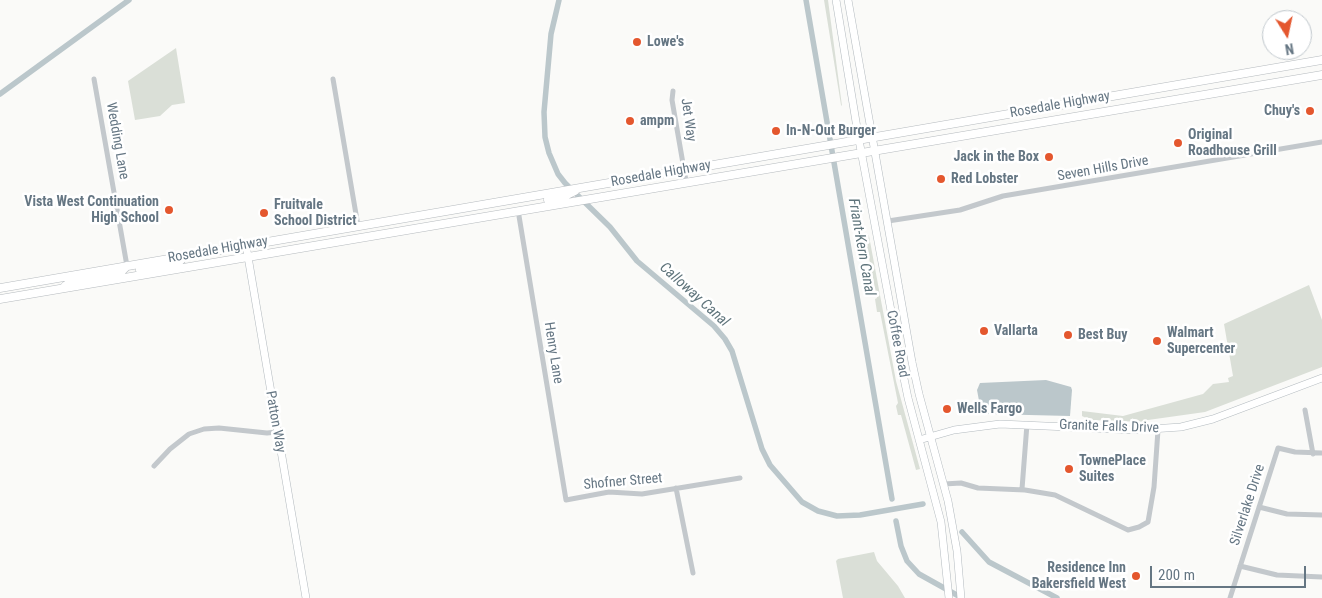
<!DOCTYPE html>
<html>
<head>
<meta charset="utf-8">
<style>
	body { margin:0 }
	#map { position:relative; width:1322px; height:598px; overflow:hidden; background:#fafaf8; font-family:"Roboto Condensed",sans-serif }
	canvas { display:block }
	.north { position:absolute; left:1262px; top:10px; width:50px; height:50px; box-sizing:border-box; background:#fff; border:1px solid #c1c8cd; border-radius:50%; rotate:170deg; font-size:14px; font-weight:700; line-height:20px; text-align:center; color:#657683 }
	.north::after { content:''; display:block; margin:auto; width:18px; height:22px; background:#e4572e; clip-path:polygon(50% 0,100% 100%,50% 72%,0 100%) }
	.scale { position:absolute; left:1150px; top:566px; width:156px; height:22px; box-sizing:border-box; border:2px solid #657683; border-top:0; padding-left:6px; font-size:15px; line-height:18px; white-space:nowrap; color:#657683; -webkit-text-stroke:4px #fff; paint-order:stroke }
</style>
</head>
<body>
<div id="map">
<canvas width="1322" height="598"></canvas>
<div class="north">N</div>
<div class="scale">200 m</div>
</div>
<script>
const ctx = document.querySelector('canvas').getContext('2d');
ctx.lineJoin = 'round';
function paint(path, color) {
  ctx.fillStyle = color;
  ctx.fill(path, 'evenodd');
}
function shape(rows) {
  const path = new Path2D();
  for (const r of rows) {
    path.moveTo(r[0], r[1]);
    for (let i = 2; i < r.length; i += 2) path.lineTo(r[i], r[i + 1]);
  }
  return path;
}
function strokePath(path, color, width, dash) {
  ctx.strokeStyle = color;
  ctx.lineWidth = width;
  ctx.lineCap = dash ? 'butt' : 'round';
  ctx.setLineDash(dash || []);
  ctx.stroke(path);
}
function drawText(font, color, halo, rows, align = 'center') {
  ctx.font = font + ' "Roboto Condensed",sans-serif';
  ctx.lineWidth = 5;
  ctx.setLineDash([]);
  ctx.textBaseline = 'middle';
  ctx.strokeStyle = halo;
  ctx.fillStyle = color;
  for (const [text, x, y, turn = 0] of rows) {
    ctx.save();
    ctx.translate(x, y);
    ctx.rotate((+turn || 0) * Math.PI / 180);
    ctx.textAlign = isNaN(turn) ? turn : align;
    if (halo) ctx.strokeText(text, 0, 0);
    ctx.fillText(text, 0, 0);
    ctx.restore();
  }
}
paint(shape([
	[824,0,828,0,842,106,841,105],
	[176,48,185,103,172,105,160,116,135,120,128,81],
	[867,233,869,236,896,381,920,469,916,470,901,415,898,415,896,406,898,403,880,312,877,312,875,299,877,298,867,248,865,236],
	[1309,285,1322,320,1322,367,1205,412,1148,420,1145,422,1090,420,1082,416,1082,411,1123,416,1203,394,1213,384,1229,382,1228,378,1233,376,1224,324],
	[874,552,877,561,898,586,905,598,843,598,836,561,838,559]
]), '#dadfd7');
paint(shape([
	[1046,380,1071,387,1072,390,1070,416,988,414,981,411,977,390,980,383]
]), '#bbc7cb');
strokePath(shape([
	[559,0,551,34,544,112,545,137,549,153,558,174,565,183,610,227,637,261,714,326,725,339,732,351,762,449,770,465,802,502,818,511,837,516,860,515,923,504],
	[806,0,892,499],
	[0,94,129,0],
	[896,521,901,546,907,561,919,574,962,598],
	[962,532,989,562,1057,598]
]), '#bbc7cb', 5.5);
const secondary = shape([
	[836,0,859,140,901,364,908,398,941,522,949,598],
	[848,0,912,362,919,394,948,501,957,551,961,598],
	[246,245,306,598],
	[919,440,954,430,1000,424,1136,430,1181,427,1213,419,1322,378]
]);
const primary = shape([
	[548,200,563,197,575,191],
	[140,270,178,263,185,256],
	[65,286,73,281,120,273,127,266],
	[0,288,1322,60],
	[0,299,1322,75]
]);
strokePath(secondary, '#b3babf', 8);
strokePath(primary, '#b5babe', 9);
strokePath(shape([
	[94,79,127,266],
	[333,79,358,226],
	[673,91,672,100,686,181],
	[518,210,566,500,609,492,642,494,740,478],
	[888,221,960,210,1003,196,1322,142],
	[1305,410,1313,454],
	[154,466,170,449,189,434,204,429,219,428,267,433,277,432],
	[944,484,961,483,978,488,1025,490,1055,495,1128,530,1139,527,1148,522,1154,487,1158,430],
	[676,488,693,573],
	[1022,489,1027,424],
	[1259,507,1287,514,1322,515],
	[1240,566,1277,575,1322,577],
	[1230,598,1278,448,1295,452,1322,453]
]), '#c3c8cc', 5);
strokePath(secondary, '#fff', 7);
strokePath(primary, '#fff', 8);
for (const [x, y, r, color] of [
	[637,42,5,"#e4572e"],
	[1310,111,5,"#e4572e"],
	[630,121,5,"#e4572e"],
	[776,131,5,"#e4572e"],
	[1178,143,5,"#e4572e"],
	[1049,157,5,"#e4572e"],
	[941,179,5,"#e4572e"],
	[169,210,5,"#e4572e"],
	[264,213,5,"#e4572e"],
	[984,331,5,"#e4572e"],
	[1068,335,5,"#e4572e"],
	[1157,341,5,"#e4572e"],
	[947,409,5,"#e4572e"],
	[1069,469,5,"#e4572e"],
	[1136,576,5,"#e4572e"]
]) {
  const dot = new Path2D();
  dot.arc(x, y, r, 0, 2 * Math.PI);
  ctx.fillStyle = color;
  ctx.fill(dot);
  strokePath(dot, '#fff', 2);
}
drawText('bold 14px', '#657683', '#fff', [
	["Lowe's",647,42],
	["Chuy's",1300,111,"right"],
	["ampm",640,121],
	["In-N-Out Burger",786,131],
	["Original",1188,135],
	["Roadhouse Grill",1188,151],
	["Jack in the Box",1039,157,"right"],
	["Red Lobster",951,179],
	["Vista West Continuation",159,202,"right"],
	["High School",159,218,"right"],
	["Fruitvale",274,205],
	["School District",274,221],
	["Vallarta",994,331],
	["Walmart",1167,333],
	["Supercenter",1167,349],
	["Best Buy",1078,335],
	["Wells Fargo",957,409],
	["TownePlace",1079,461],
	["Suites",1079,477],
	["Residence Inn",1126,568,"right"],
	["Bakersfield West",1126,584,"right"]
], 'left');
drawText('14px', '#657683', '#fff', [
	["Rosedale Highway",1060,105,-10],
	["Jet Way",688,120,82],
	["Wedding Lane",117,141,80],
	["Seven Hills Drive",1103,169,-10],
	["Rosedale Highway",661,174,-10],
	["Rosedale Highway",218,250,-10],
	["Coffee Road",897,344,79],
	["Henry Lane",553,353,81],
	["Patton Way",275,422,80],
	["Granite Falls Drive",1109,427,2],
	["Shofner Street",623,482,-5],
	["Silverlake Drive",1248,505,-72]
]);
drawText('italic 15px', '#60757c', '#fff', [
	["Friant-Kern Canal",861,247,80],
	["Calloway Canal",694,295,42]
]);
</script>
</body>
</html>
